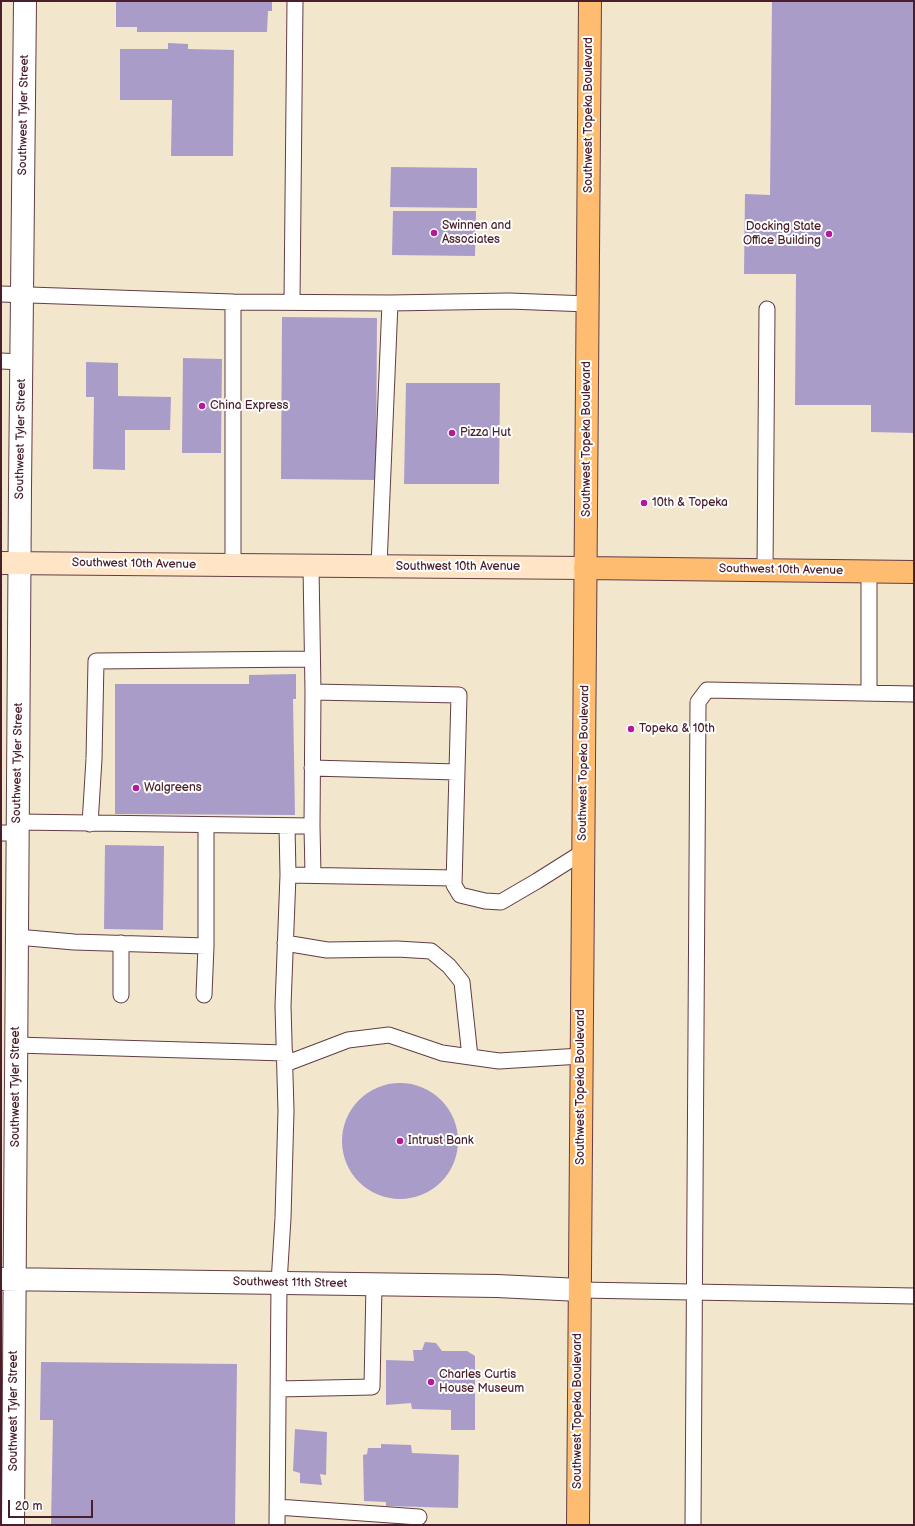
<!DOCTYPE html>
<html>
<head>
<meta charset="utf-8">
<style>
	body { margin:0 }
	#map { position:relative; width:915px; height:1526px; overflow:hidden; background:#f2e6cd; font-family:"Balsamiq Sans",sans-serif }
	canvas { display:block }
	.frame { position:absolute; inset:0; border:2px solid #4a1f2b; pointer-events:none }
	.scale { position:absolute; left:8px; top:1500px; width:85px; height:18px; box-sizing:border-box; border:2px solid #4a1f2b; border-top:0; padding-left:5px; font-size:12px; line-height:14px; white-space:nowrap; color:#4a1f2b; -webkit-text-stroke:3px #fff; paint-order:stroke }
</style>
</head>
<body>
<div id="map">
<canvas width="915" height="1526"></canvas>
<div class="frame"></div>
<div class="scale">20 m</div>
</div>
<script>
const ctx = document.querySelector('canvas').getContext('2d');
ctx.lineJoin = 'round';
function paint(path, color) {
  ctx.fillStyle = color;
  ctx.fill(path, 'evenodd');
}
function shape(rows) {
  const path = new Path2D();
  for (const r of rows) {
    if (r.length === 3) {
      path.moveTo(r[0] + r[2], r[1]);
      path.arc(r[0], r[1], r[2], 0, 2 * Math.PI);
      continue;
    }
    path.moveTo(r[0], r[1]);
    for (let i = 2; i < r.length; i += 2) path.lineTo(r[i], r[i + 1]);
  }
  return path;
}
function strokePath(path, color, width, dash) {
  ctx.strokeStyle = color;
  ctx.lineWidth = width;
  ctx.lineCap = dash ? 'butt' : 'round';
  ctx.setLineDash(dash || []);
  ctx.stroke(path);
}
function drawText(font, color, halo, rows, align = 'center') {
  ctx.font = font + ' "Balsamiq Sans",sans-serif';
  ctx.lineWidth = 4;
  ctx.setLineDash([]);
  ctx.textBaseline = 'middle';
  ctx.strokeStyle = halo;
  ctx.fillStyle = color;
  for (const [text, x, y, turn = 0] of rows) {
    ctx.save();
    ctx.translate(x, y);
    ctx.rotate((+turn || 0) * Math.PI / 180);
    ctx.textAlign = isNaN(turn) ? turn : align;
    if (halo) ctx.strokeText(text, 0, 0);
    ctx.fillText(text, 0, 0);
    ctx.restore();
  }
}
paint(shape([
	[116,1,272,1,272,11,268,11,267,32,137,32,137,27,116,27],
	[772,1,914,1,914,433,871,432,871,405,795,405,796,274,744,274,745,194,770,195],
	[168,43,188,44,188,49,234,50,233,156,171,156,172,100,120,100,120,49,168,49],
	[391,167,477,168,477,208,390,207],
	[393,211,476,211,475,256,392,255],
	[282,317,377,318,376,480,281,479],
	[183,358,222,359,221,453,182,453],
	[86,362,118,363,118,396,171,397,170,430,125,430,125,470,93,469,94,397,86,397],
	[406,383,500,383,499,484,404,484],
	[296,674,296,699,293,699,295,815,115,814,115,684,249,684,249,675],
	[105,845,164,846,163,930,104,929],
	[400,1141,58],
	[425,1342,436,1343,442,1351,467,1351,475,1356,475,1430,451,1430,451,1410,412,1409,411,1403,386,1405,386,1360,414,1361,413,1350,422,1350],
	[41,1362,237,1364,235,1525,51,1525,53,1420,40,1420],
	[295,1429,327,1432,326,1475,320,1474,322,1485,300,1483,300,1473,293,1471],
	[381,1444,411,1445,412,1453,459,1455,458,1508,386,1506,386,1502,364,1501,363,1455,367,1454,368,1448,381,1448]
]), '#aa9cc8');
const service = shape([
	[1,294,233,302],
	[292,301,295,1],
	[1,361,22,362],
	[233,565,233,302,390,303],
	[379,566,390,303,509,301,588,304],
	[765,570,767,309],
	[869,571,869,693],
	[313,692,459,695,454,885,460,895,485,901,501,902,537,881,583,852],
	[312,768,457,772],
	[18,822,312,826,313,692,311,566],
	[90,824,94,759,96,661,312,659],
	[312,826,313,875],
	[1,833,18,833],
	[288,875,454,878],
	[17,937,74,942,206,946,206,825],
	[285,943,327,950,397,949,431,951,449,966,462,982,470,1057],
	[121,995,121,943],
	[204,995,206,946],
	[16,1045,285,1053],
	[285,1064,348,1040,389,1035,442,1053,499,1061,581,1056],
	[580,1290,914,1296],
	[278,1389,372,1387,374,1284],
	[277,1507,419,1517],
	[277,1525,279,1283,283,1218,286,1111,283,1006,288,875,287,826],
	[693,1525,698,702,707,690,914,694]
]);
const minor = shape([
	[1,1279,497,1286,580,1290],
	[13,1525,20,488,25,1]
]);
const secondary = shape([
	[1,563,585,568]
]);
const primary = shape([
	[585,568,914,572],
	[578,1525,590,1]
]);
strokePath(service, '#633d43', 17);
strokePath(minor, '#633d43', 24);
strokePath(secondary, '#633d43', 24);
strokePath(primary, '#633d43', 24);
strokePath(service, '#fff', 15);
strokePath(minor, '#fff', 22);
strokePath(secondary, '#ffe4c6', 22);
strokePath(primary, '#febc70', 22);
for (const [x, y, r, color] of [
	[434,233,4,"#b5179e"],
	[829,234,4,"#b5179e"],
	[202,406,4,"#b5179e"],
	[452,433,4,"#b5179e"],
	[644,503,4,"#b5179e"],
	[631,729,4,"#b5179e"],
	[136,788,4,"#b5179e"],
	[400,1141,4,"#b5179e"],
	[431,1382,4,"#b5179e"]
]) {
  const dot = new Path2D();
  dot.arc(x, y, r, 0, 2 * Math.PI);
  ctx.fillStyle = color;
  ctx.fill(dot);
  strokePath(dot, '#fff', 1.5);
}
drawText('12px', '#4a1f2b', '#fff', [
	["Southwest Tyler Street",24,115,-89],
	["Southwest Topeka Boulevard",589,115,-90],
	["Southwest Tyler Street",21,439,-89],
	["Southwest Topeka Boulevard",587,439,-90],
	["Southwest 10th Avenue",134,564,1],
	["Southwest 10th Avenue",458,567],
	["Southwest 10th Avenue",781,570,1],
	["Southwest Tyler Street",18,763,-89],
	["Southwest Topeka Boulevard",584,763,-89],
	["Southwest Tyler Street",16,1087,-90],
	["Southwest Topeka Boulevard",581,1087,-90],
	["Southwest 11th Street",290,1283,1],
	["Southwest Tyler Street",14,1411,-90],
	["Southwest Topeka Boulevard",578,1411,-90]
]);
drawText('12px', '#4a1f2b', '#fff', [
	["Swinnen and",442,226],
	["Associates",442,240],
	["Docking State",821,227,"right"],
	["Office Building",821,241,"right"],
	["China Express",210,406],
	["Pizza Hut",460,433],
	["10th & Topeka",652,503],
	["Topeka & 10th",639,729],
	["Walgreens",144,788],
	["Intrust Bank",408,1141],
	["Charles Curtis",439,1375],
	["House Museum",439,1389]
], 'left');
</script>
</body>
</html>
